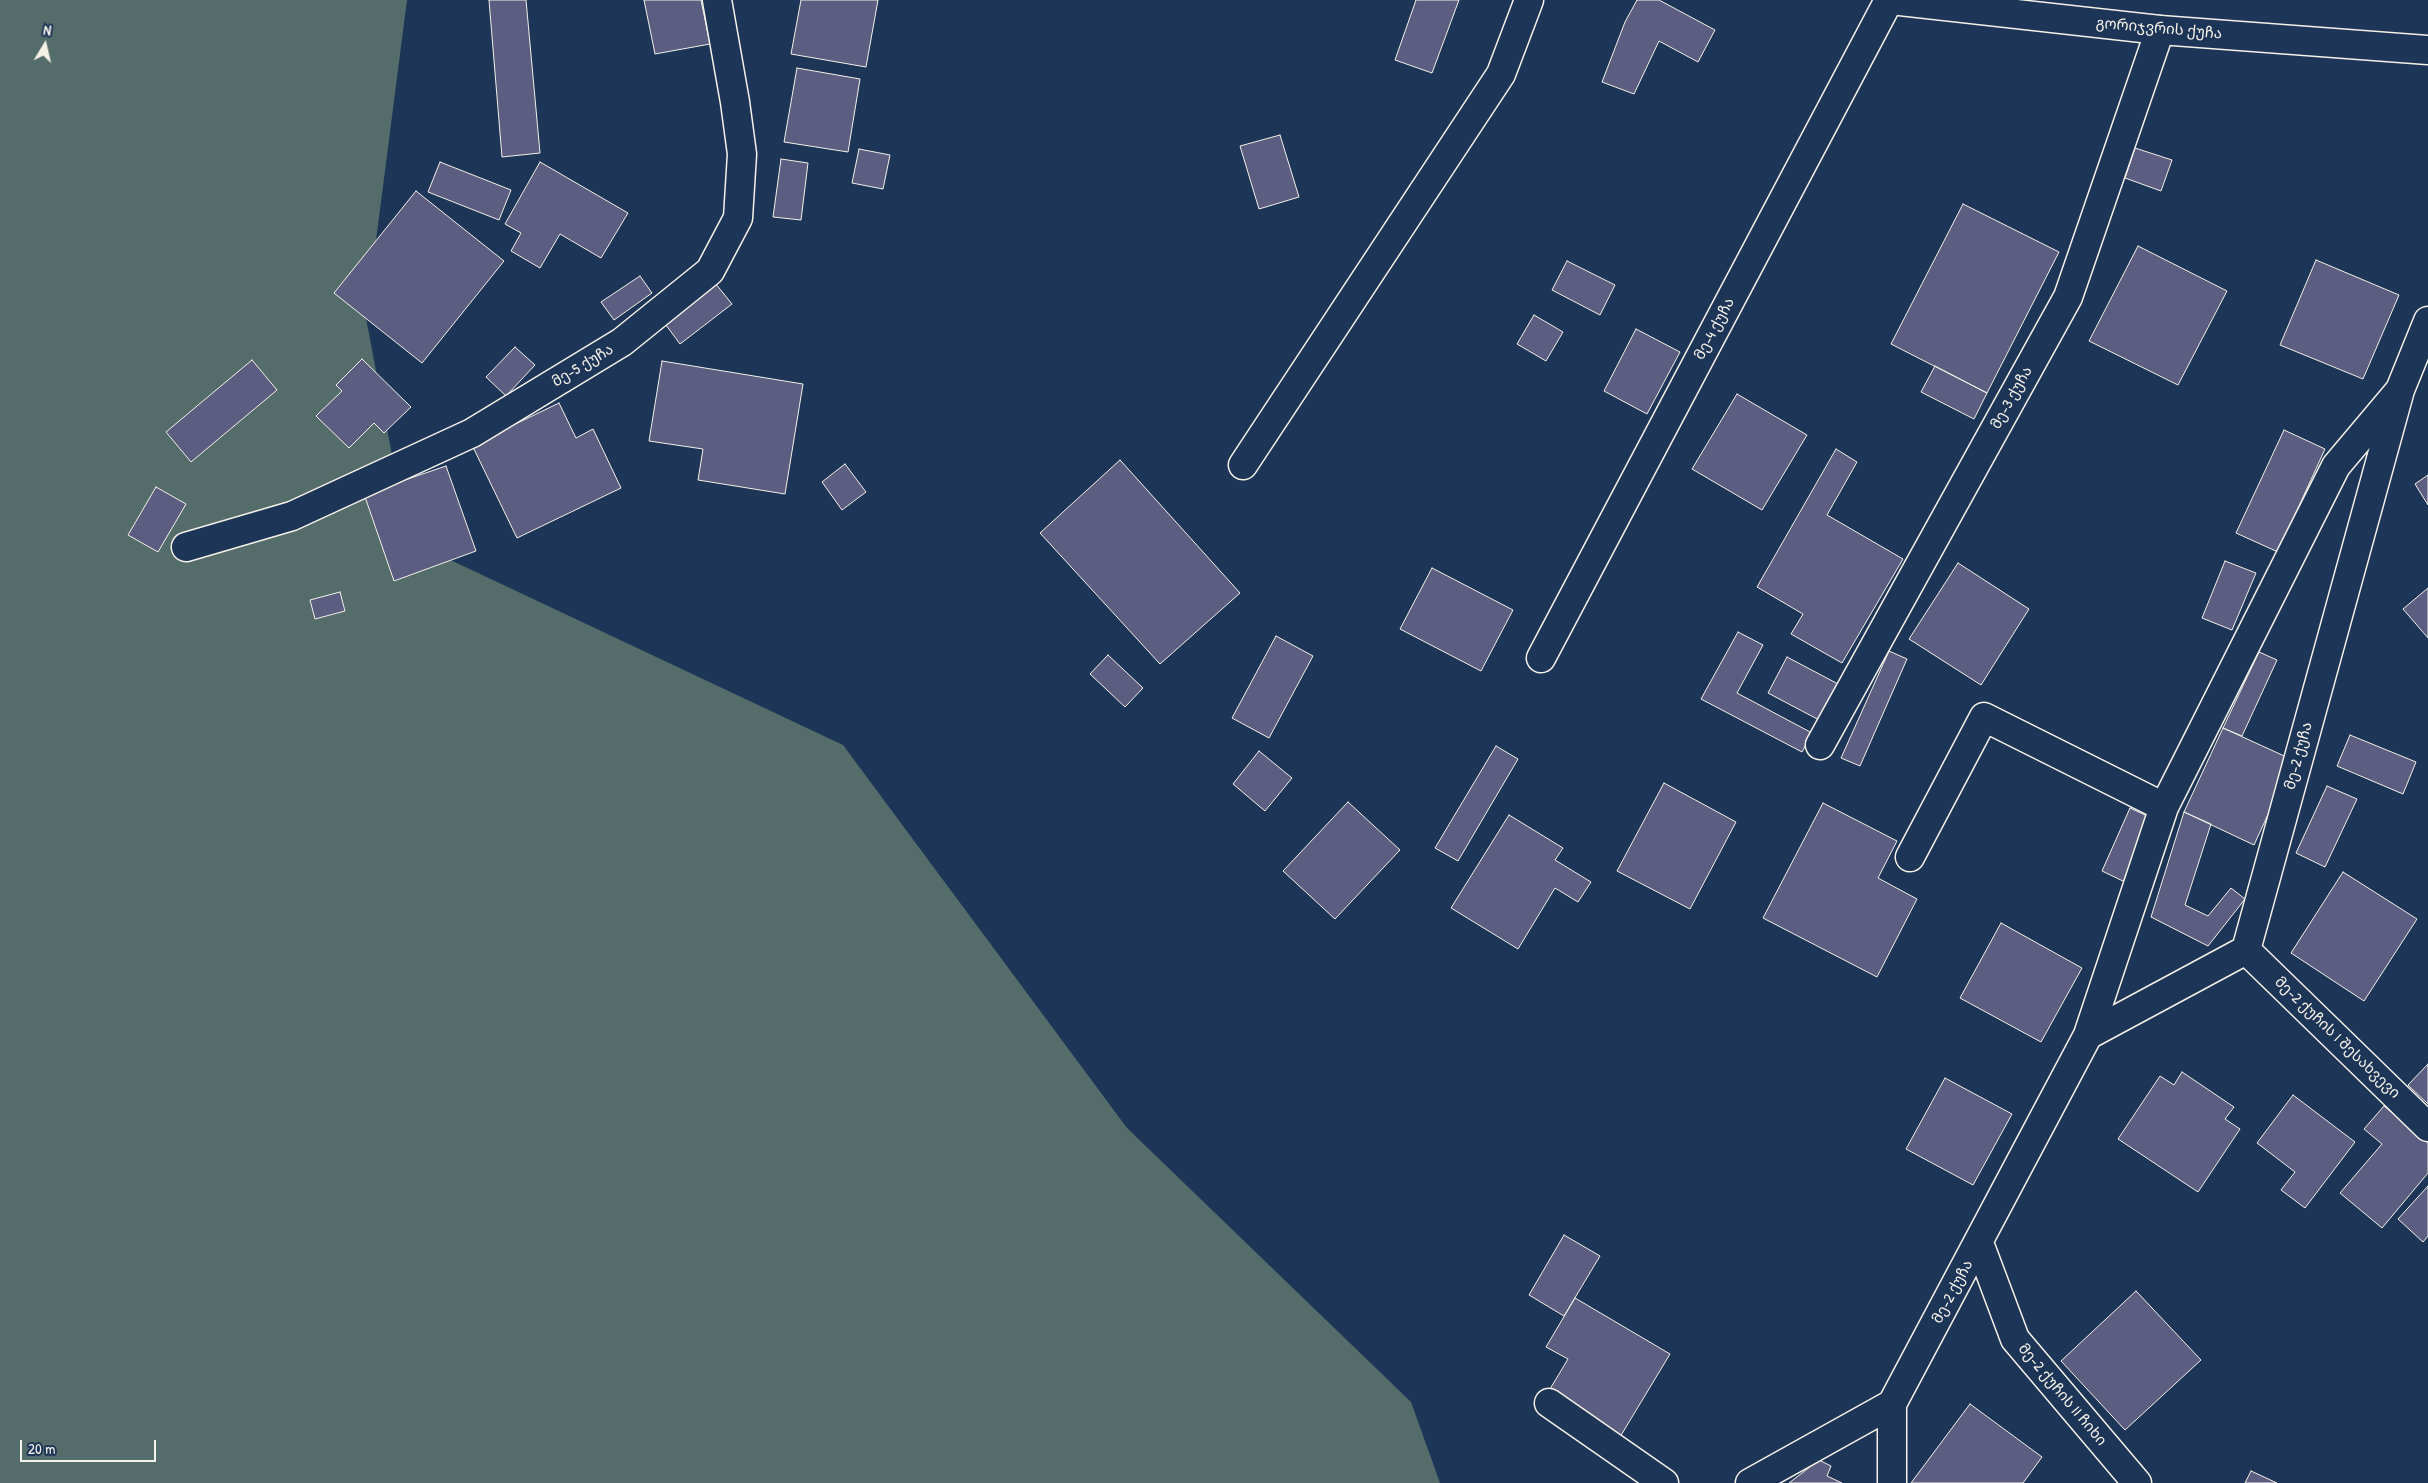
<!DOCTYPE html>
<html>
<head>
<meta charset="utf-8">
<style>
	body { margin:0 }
	#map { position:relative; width:2428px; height:1483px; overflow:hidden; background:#1d3557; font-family:"Patrick Hand",sans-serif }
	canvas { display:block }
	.north { position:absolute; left:20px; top:20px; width:50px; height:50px; -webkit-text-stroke:4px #1d3557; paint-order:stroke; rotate:9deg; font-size:14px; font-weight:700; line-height:20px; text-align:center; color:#f4f1e8 }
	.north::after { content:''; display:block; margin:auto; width:18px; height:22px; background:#f4f1e8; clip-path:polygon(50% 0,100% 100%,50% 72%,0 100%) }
	.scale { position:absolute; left:20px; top:1440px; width:136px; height:22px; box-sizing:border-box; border:2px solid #f4f1e8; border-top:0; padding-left:6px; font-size:15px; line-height:18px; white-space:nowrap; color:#f4f1e8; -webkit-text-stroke:4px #1d3557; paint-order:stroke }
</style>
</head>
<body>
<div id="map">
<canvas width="2428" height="1483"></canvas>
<div class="north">N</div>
<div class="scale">20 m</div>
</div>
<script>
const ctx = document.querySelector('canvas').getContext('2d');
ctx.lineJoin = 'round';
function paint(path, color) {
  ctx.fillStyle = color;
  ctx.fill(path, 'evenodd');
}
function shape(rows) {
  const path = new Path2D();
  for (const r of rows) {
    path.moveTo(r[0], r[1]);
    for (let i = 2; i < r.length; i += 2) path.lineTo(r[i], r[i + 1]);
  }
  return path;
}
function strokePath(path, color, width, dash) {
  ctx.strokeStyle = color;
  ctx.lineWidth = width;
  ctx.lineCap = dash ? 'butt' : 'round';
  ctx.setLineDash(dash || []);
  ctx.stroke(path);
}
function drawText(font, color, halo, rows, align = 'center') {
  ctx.font = font + ' "Patrick Hand","Noto Sans Georgian",sans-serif';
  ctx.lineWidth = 4;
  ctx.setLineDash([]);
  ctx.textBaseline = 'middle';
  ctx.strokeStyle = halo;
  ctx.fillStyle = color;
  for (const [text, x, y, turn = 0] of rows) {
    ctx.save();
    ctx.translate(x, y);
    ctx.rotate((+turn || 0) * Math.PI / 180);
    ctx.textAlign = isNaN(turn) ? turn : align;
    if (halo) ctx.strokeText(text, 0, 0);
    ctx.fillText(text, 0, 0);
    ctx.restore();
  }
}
paint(shape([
	[0,0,407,0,366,318,408,540,843,745,1127,1128,1411,1402,1440,1483,0,1483]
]), '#556d6a');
const building = shape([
	[489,0,526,0,540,153,502,157,489,0],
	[644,0,701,0,710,44,655,54,644,0],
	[801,0,878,0,866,67,791,54,801,0],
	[1416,0,1459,0,1432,73,1395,60,1416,0],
	[1637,0,1659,0,1715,30,1698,62,1659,41,1634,94,1602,82,1625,22,1637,0],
	[797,68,860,79,848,152,784,142,797,68],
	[1280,135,1299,197,1259,209,1240,146,1280,135],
	[2135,148,2172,160,2161,191,2125,178,2135,148],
	[859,149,890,155,883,189,852,183,859,149],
	[781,159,808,163,801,220,773,217,781,159],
	[440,162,511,190,499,220,428,192,440,162],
	[540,162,628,213,601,258,560,234,540,268,511,251,521,233,505,224,540,162],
	[416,191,504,261,422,363,334,293,416,191],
	[1963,204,2059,252,1987,393,1891,344,1963,204],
	[2138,246,2227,291,2178,385,2089,341,2138,246],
	[2316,260,2399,295,2363,379,2280,345,2316,260],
	[1567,261,1615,285,1600,315,1552,290,1567,261],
	[640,276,652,293,614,320,601,302,640,276],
	[711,278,732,304,680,344,660,317,711,278],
	[1534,315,1563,332,1546,361,1517,344,1534,315],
	[1636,329,1680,352,1647,414,1604,391,1636,329],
	[515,347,535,365,506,396,486,377,515,347],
	[362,359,411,407,384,433,374,423,349,448,316,416,342,391,336,385,362,359],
	[252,360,277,390,191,462,166,432,252,360],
	[662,361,803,384,785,494,698,480,703,449,649,441,662,361],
	[1935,366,1987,393,1974,419,1921,392,1935,366],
	[1737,394,1807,435,1762,510,1692,469,1737,394],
	[559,403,576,438,593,429,621,488,517,538,472,445,559,403],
	[2284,430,2325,449,2278,552,2236,533,2284,430],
	[1836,449,1857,462,1827,515,1903,559,1842,663,1791,634,1803,614,1757,587,1836,449],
	[1120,460,1240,593,1160,664,1040,533,1120,460],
	[845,464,866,492,842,510,822,482,845,464],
	[446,466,476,551,394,581,364,494,446,466],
	[2428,475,2428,505,2415,484,2428,475],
	[156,487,186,504,158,552,128,535,156,487],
	[2225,561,2256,573,2232,630,2202,618,2225,561],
	[1958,563,2029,609,1981,685,1909,639,1958,563],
	[1432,568,1513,610,1481,671,1400,629,1432,568],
	[2428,588,2428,638,2403,609,2428,588],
	[340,592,345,611,315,619,310,600,340,592],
	[1738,632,1763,645,1737,693,1812,733,1802,752,1701,699,1738,632],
	[1276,636,1313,656,1269,738,1232,718,1276,636],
	[1889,651,1907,659,1860,766,1841,758,1889,651],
	[2259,652,2277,660,2242,736,2223,728,2259,652],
	[1108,655,1143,688,1125,707,1090,674,1108,655],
	[1787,657,1840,685,1821,721,1768,693,1787,657],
	[2223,728,2293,760,2254,845,2184,812,2223,728],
	[2350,735,2416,762,2403,794,2337,766,2350,735],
	[1496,746,1518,759,1458,861,1435,848,1496,746],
	[1259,751,1292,778,1265,811,1233,784,1259,751],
	[1664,783,1736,822,1690,909,1617,871,1664,783],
	[2327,786,2357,799,2325,867,2296,853,2327,786],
	[1348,802,1400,850,1335,919,1283,871,1348,802],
	[1823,803,1897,841,1878,878,1917,899,1877,977,1763,918,1823,803],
	[2130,808,2156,820,2127,883,2102,871,2130,808],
	[2184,812,2211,824,2185,905,2208,916,2231,888,2245,899,2208,946,2151,917,2184,812],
	[1509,815,1563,848,1555,860,1591,882,1578,902,1555,888,1518,949,1451,908,1509,815],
	[2343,872,2417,919,2364,1001,2291,953,2343,872],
	[2001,923,2082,968,2041,1042,1960,998,2001,923],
	[2428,1064,2428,1104,2408,1085,2428,1064],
	[2182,1072,2234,1107,2225,1119,2240,1129,2198,1192,2118,1139,2160,1076,2174,1085,2182,1072],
	[1945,1078,2012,1114,1973,1185,1906,1149,1945,1078],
	[2293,1095,2355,1142,2305,1208,2281,1190,2295,1172,2257,1143,2293,1095],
	[2384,1106,2428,1143,2428,1173,2382,1228,2340,1193,2382,1144,2364,1129,2384,1106],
	[2428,1186,2428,1236,2423,1242,2398,1219,2428,1186],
	[1564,1235,1600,1256,1564,1316,1529,1295,1564,1235],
	[2136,1291,2201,1360,2125,1430,2061,1361,2136,1291],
	[1575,1298,1670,1354,1620,1437,1547,1394,1568,1359,1546,1347,1575,1298],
	[1970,1404,2042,1457,2023,1483,1911,1483,1970,1404],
	[1819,1460,1831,1466,1827,1476,1842,1483,1789,1483,1819,1460],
	[2251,1471,2277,1483,2245,1483,2251,1471]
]);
paint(building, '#5b5d81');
strokePath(building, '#f4f1e8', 1);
const minor = shape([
	[1243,465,1501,74,1529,0],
	[186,547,292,516,472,433,622,342,710,271,738,218,742,154,735,102,717,0],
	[1541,658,1889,0],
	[1820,745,2068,297,2160,30],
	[1910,857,1984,717,2164,807],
	[2246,950,2428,1127],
	[2088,1035,2246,950,2400,390,2428,321],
	[1979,1243,2015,1339,2137,1483],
	[1549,1403,1664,1483],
	[1750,1483,1892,1404,2088,1035,2164,807,2336,466,2400,390],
	[1892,1483,1892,1404]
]);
const major = shape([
	[1891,0,2160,30,2428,50]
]);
strokePath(minor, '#f4f1e8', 31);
strokePath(major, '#f4f1e8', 31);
strokePath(minor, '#1d3557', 28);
strokePath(major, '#1d3557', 28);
drawText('15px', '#f4f1e8', '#1d3557', [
	["გორიჯვრის ქუჩა",2159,29,5],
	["მე-4 ქუჩა",1715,329,-62],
	["მე-5 ქუჩა",583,366,-31],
	["მე-3 ქუჩა",2012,398,-61],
	["მე-2 ქუჩა",2299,756,-75],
	["მე-2 ქუჩის I შესახვევი",2337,1038,44],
	["მე-2 ქუჩა",1953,1292,-62],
	["მე-2 ქუჩის II ჩიხი",2062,1395,50]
]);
</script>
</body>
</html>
